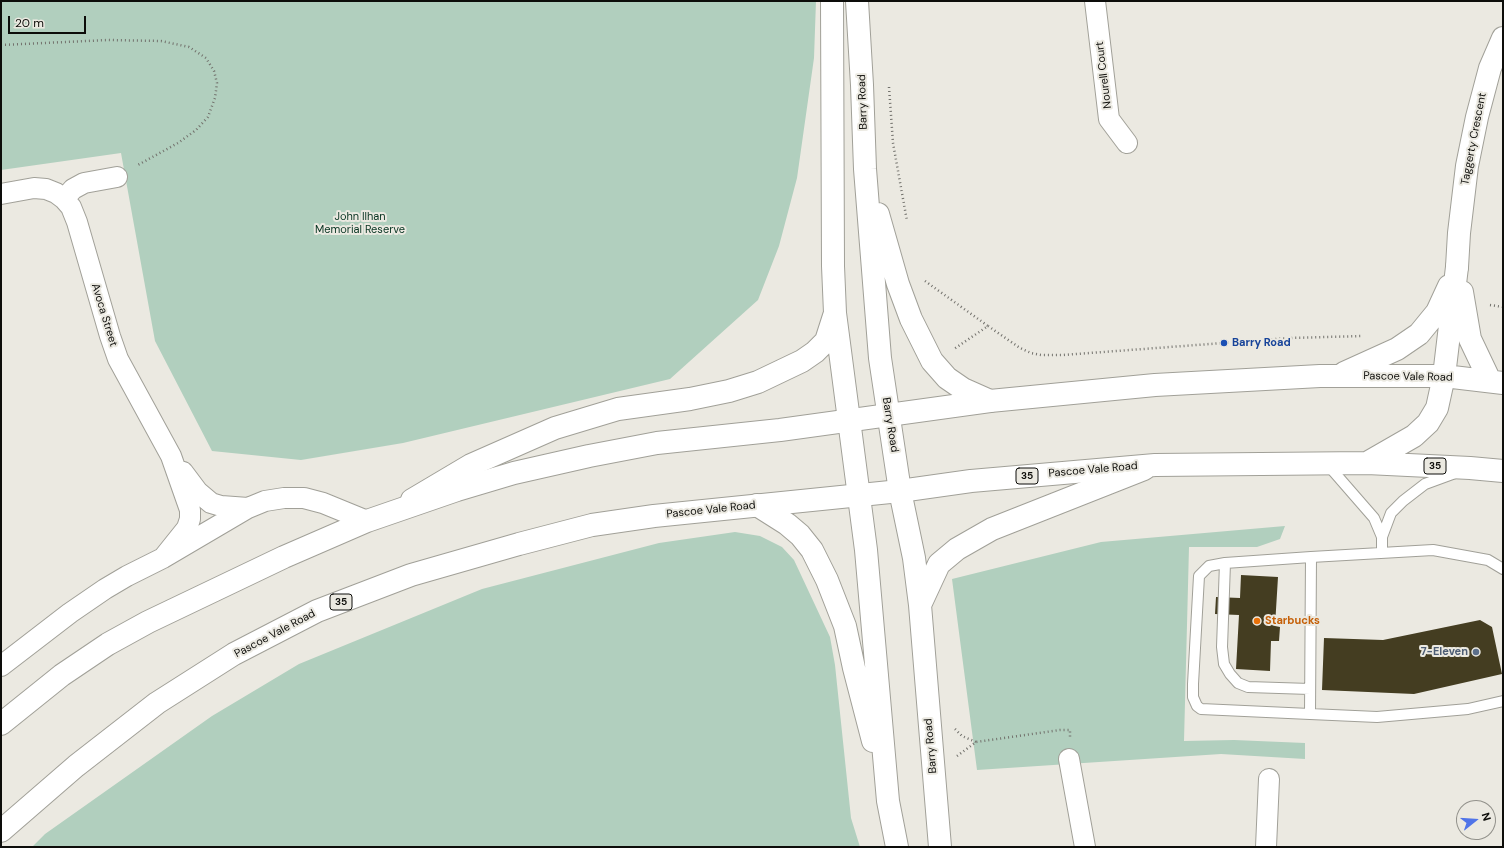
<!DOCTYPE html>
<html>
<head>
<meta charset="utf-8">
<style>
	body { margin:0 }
	#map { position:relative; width:1504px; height:848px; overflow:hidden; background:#ebe9e1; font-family:"DM Sans",sans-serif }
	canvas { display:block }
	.frame { position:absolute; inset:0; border:2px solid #0d0d0a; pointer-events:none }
	.north { position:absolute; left:1456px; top:800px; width:40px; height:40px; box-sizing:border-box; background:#ebe9e1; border:1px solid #92918b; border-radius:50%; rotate:73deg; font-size:11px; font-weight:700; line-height:16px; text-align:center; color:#0d0d0a }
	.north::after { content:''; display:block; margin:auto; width:14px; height:18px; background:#5074e8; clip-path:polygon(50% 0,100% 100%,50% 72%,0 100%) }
	.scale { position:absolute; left:8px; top:16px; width:78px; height:18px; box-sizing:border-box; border:2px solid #0d0d0a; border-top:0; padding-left:5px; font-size:12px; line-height:14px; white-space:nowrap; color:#0d0d0a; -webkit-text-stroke:3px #ebe9e1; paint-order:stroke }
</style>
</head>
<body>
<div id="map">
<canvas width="1504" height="848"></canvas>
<div class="frame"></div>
<div class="north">N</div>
<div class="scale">20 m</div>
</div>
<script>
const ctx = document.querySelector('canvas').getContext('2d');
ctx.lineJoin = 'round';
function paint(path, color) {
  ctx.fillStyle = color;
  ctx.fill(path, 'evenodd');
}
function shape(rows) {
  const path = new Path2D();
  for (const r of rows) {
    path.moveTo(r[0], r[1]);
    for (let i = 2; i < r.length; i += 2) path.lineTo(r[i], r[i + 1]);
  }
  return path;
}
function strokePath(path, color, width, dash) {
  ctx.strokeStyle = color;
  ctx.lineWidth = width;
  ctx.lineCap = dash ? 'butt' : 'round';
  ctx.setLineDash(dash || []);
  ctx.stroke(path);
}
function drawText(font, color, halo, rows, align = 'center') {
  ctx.font = font + ' "DM Sans",sans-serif';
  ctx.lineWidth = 4;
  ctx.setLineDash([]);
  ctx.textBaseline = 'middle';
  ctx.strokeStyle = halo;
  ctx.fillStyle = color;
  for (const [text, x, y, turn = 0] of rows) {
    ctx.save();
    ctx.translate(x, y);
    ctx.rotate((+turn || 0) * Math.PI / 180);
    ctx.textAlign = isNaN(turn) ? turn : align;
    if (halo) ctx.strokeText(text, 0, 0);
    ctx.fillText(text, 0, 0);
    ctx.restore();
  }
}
paint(shape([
	[1,1,816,1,814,58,797,178,779,246,758,300,670,379,403,443,301,460,212,451,155,341,121,153,1,170],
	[1285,526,1280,539,1257,547,1189,547,1184,741,1234,740,1305,743,1305,759,1221,754,977,770,952,579,1101,542],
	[735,532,760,536,782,547,794,560,830,637,835,665,851,818,860,847,32,847,45,834,212,716,299,664,482,589,659,543]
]), '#b1cfbe');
paint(shape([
	[1241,575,1278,577,1275,626,1280,627,1279,641,1271,641,1270,671,1236,669,1239,615,1215,614,1216,597,1240,598],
	[1480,620,1492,627,1502,674,1414,694,1322,690,1324,638,1383,640]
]), '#443d21');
const lane = shape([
	[1327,464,1374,518,1382,537],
	[1382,553,1382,537,1391,513,1403,501,1425,484,1455,473],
	[1225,563,1222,647,1224,664,1230,674,1238,683,1248,687,1310,689],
	[1503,569,1488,560,1433,550,1311,557,1310,714,1377,717,1468,709,1503,701],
	[1310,714,1201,709,1197,706,1193,697,1193,684,1199,576,1209,566,1225,563,1311,557]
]);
const street = shape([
	[1095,1,1109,119,1127,143],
	[1,194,34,188,46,189,56,193,64,199,71,207,77,222,110,336,118,359,171,456,190,510,190,519,187,528,163,558],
	[64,199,73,189,84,183,117,177],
	[183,472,198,492,211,503,221,506,248,508],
	[1,666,70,613,105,589,127,576,163,558,248,508,265,501,284,498,304,498,323,503,367,521],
	[1069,759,1085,847],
	[1266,847,1269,779]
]);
const secondary = shape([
	[832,1,833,266,835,313,866,550,888,801,897,847],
	[857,1,862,85,865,169,880,358,900,491,914,558,920,605,940,847],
	[878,214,898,284,911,319,932,361,947,378,963,389,990,401],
	[1457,267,1459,233,1467,166,1477,117,1490,68,1503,38],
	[412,500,471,465,555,428,618,409,690,399,729,391,758,382,802,361,815,352,826,341,834,316],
	[757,505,787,524,800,535,812,550,827,580,845,626,854,668,873,741],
	[920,605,939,564,957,549,992,529,1144,469]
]);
const primary = shape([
	[1462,292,1470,339,1490,381],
	[1344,373,1397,349,1419,334,1437,312,1449,286],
	[1367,463,1414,436,1428,423,1437,408,1444,376,1457,267],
	[1,724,62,675,108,644,148,622,284,557,367,521,457,490,514,473,589,456,657,443,780,430,990,401,1155,385,1320,376,1444,376,1503,383],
	[1,831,76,766,157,703,234,654,317,611,411,575,519,544,592,525,654,516,900,491,971,481,1155,465,1367,463,1470,468,1503,471]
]);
strokePath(lane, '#a1a098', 12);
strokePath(street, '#a1a098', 22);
strokePath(secondary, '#a1a098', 24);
strokePath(primary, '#a1a098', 24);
strokePath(shape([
	[1,45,108,40,161,41,189,47,206,58,214,71,217,83,215,98,208,117,196,130,178,143,136,166],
	[889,87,893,143,907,221],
	[925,281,988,326,954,349],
	[1490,305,1503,307],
	[988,326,1020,348,1031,353,1041,355,1063,355,1290,338,1362,336],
	[955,729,962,736,976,742],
	[957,756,976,742,1060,730,1070,730,1070,737]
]), '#72716c', 2.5, [1, 3]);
strokePath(lane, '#fff', 10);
strokePath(street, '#fff', 20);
strokePath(secondary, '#fff', 22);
strokePath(primary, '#fff', 22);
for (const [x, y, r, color] of [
	[1224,343,4,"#1a4fb4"],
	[1257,621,4,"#e8710a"],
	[1476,652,4,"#5c6f8a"]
]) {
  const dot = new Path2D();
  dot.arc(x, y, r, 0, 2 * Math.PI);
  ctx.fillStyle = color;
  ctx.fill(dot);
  strokePath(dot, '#ebe9e1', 1.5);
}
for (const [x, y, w] of [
	[1435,466,22],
	[1027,476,22],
	[341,602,22]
]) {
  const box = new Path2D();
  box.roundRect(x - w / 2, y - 8, w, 16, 3);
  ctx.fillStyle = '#ebe9e1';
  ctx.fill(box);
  strokePath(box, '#0d0d0a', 1);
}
drawText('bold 10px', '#0d0d0a', null, [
	["35",1435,466],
	["35",1027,476],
	["35",341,602]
]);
drawText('11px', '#0d0d0a', '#ebe9e1', [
	["Nourell Court",1104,75,-97],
	["Barry Road",863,102,-92],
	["Taggerty Crescent",1474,139,-79],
	["Avoca Street",104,315,73],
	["Pascoe Vale Road",1408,377,1],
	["Barry Road",890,425,81],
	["Pascoe Vale Road",1093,470,-5],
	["Pascoe Vale Road",711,510,-6],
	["Pascoe Vale Road",275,634,-28],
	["Barry Road",931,746,-95]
]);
drawText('11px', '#073421', '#ebe9e1', [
	["John Ilhan",360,217],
	["Memorial Reserve",360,230]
]);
drawText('bold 11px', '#164399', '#ebe9e1', [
	["Barry Road",1232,343]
], 'left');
drawText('bold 11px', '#c56008', '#ebe9e1', [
	["Starbucks",1265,621]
], 'left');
drawText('bold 11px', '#4e5e75', '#ebe9e1', [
	["7-Eleven",1468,652]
], 'right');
</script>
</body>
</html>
